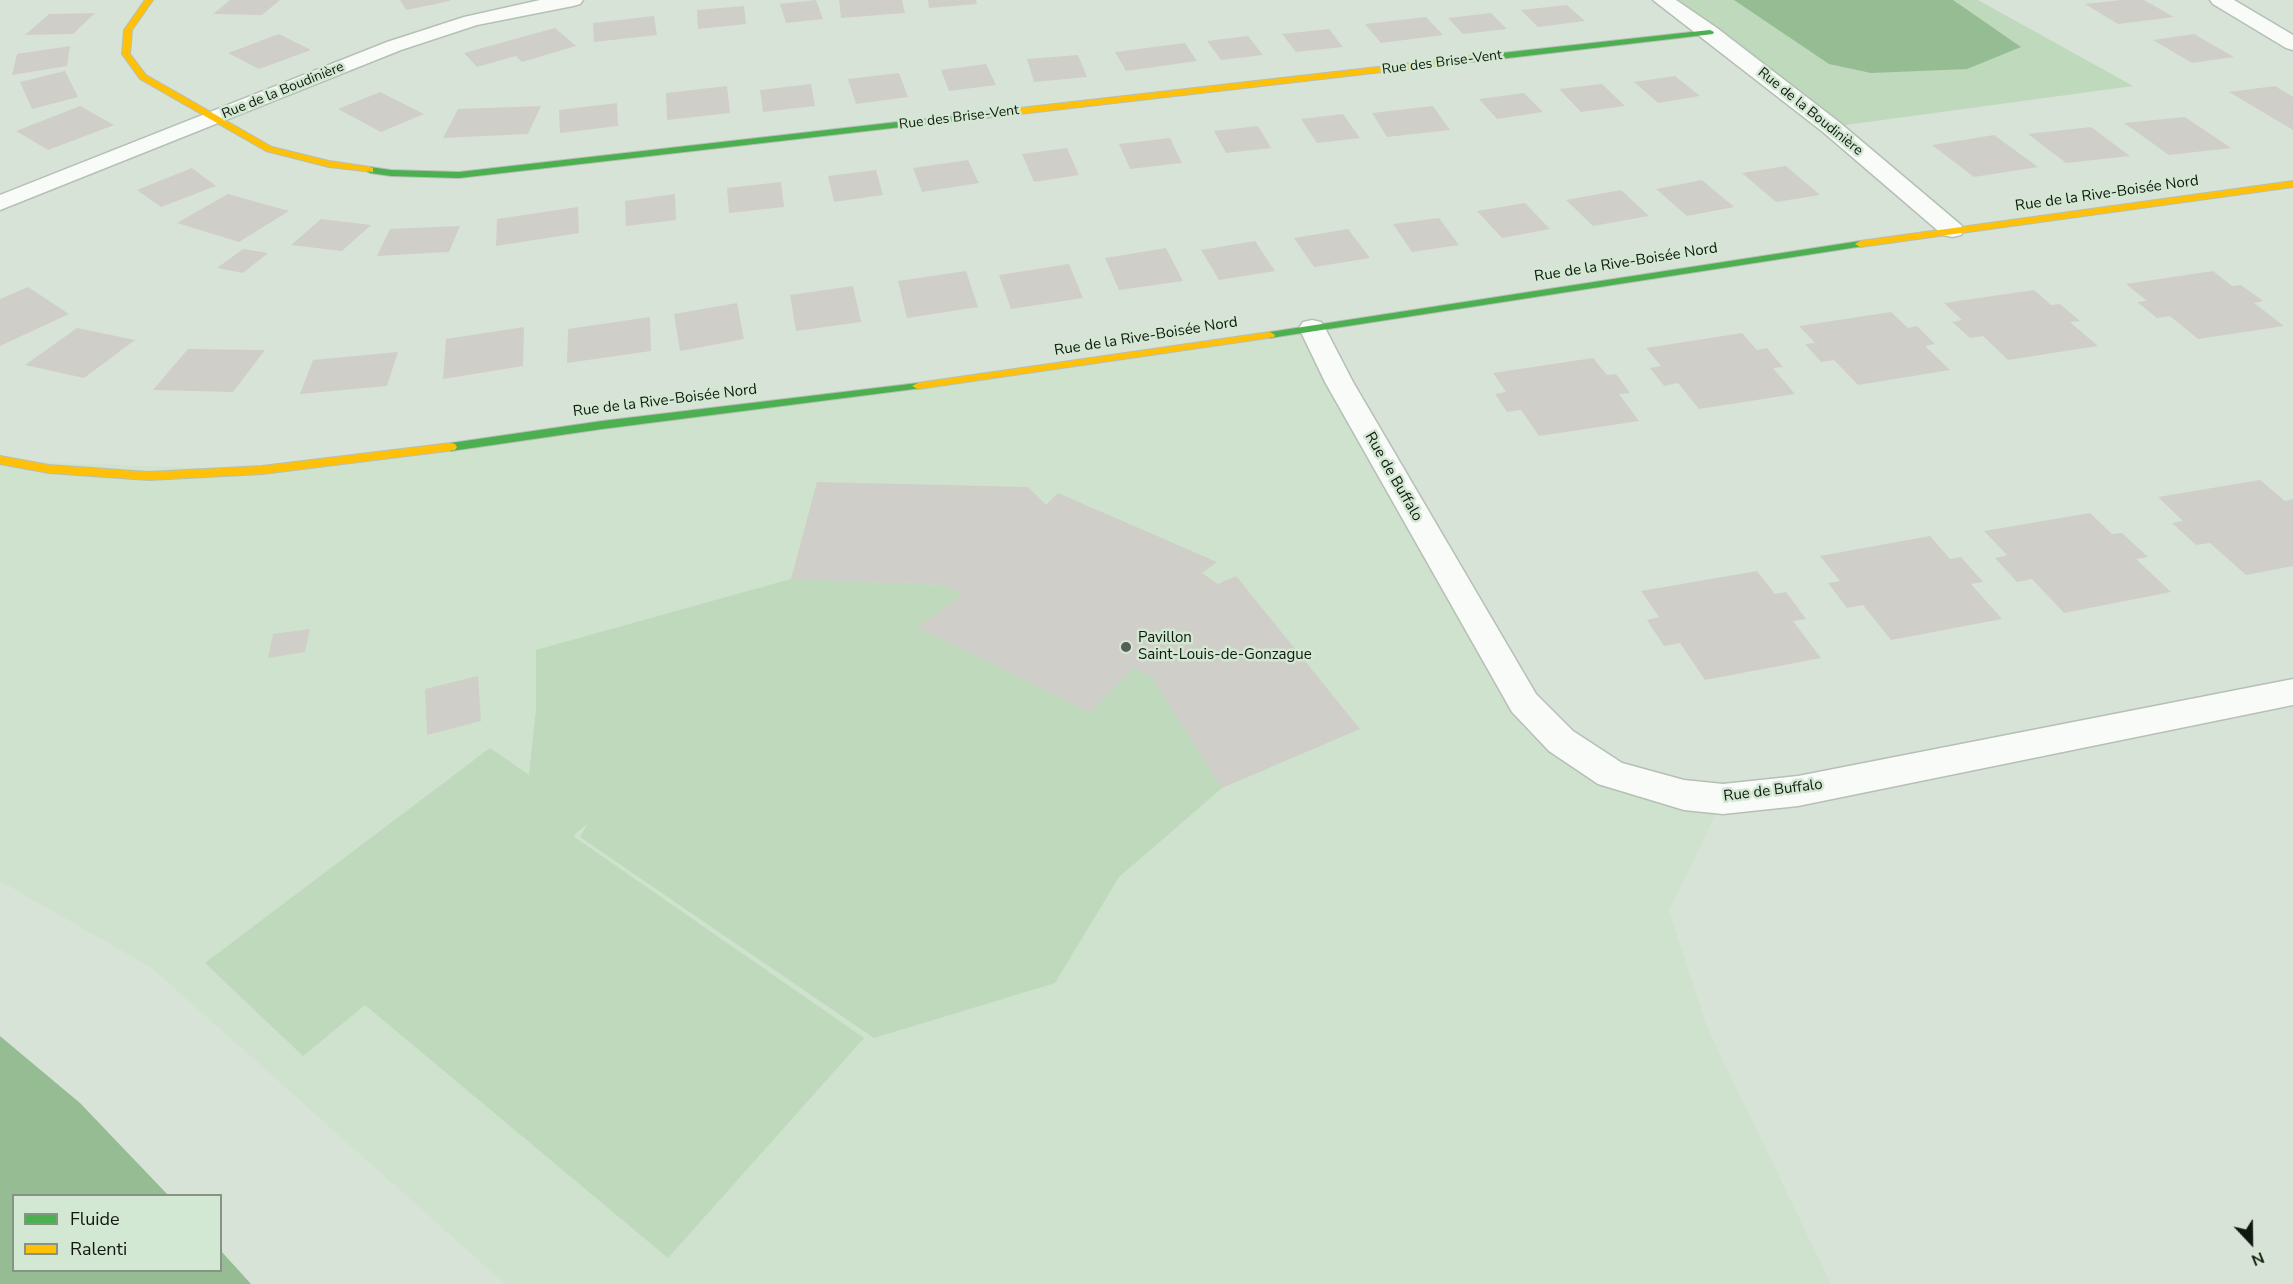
<!DOCTYPE html>
<html>
<head>
<meta charset="utf-8">
<style>
	body { margin:0 }
	#map { position:relative; width:2293px; height:1284px; overflow:hidden; background:#d8e3d7; font-family:"Nunito Sans",sans-serif }
	canvas { display:block }
	.legend { position:absolute; left:12px; top:1194px; width:210px; height:78px; box-sizing:border-box; background:#d3e8d2; border:2px solid #859484; margin:0; padding:8px 10px; list-style:none; font-size:18px; color:#10170f }
	.legend li { display:flex; align-items:center; gap:12px; height:30px }
	.legend b { width:30px; border:2px solid #859484 }
	.north { position:absolute; left:2221px; top:1212px; width:60px; height:60px; -webkit-text-stroke:4px #d3e8d2; paint-order:stroke; rotate:158deg; font-size:16px; font-weight:700; line-height:24px; text-align:center; color:#10170f }
	.north::after { content:''; display:block; margin:auto; width:21px; height:27px; background:#10170f; clip-path:polygon(50% 0,100% 100%,50% 72%,0 100%) }
</style>
</head>
<body>
<div id="map">
<canvas width="2293" height="1284"></canvas>
<ul class="legend">
<li><b style="height:8px;background:#4caf50"></b>Fluide</li>
<li><b style="height:8px;background:#ffc107"></b>Ralenti</li>
</ul>
<div class="north">N</div>
</div>
<script>
const ctx = document.querySelector('canvas').getContext('2d');
ctx.lineJoin = 'round';
function paint(path, color) {
  ctx.fillStyle = color;
  ctx.fill(path, 'evenodd');
}
function shape(rows) {
  const path = new Path2D();
  for (const r of rows) {
    path.moveTo(r[0], r[1]);
    for (let i = 2; i < r.length; i += 2) path.lineTo(r[i], r[i + 1]);
  }
  return path;
}
function strokePath(path, color, width, dash) {
  ctx.strokeStyle = color;
  ctx.lineWidth = width;
  ctx.lineCap = dash ? 'butt' : 'round';
  ctx.setLineDash(dash || []);
  ctx.stroke(path);
}
function drawText(font, color, halo, rows, align = 'center') {
  ctx.font = font + ' "Nunito Sans",sans-serif';
  ctx.lineWidth = 5;
  ctx.setLineDash([]);
  ctx.textBaseline = 'middle';
  ctx.strokeStyle = halo;
  ctx.fillStyle = color;
  for (const [text, x, y, turn = 0] of rows) {
    ctx.save();
    ctx.translate(x, y);
    ctx.rotate((+turn || 0) * Math.PI / 180);
    ctx.textAlign = isNaN(turn) ? turn : align;
    if (halo) ctx.strokeText(text, 0, 0);
    ctx.fillText(text, 0, 0);
    ctx.restore();
  }
}
paint(shape([
	[1312,328,1524,703,1611,774,1723,799,1669,911,1707,1027,1831,1284,505,1284,152,968,0,881,0,461,262,470]
]), '#cfe2cd');
paint(shape([
	[1663,0,1978,0,2133,86,1831,127],
	[791,579,944,585,963,594,1089,713,1134,667,1152,678,1222,788,1119,877,1055,983,874,1038,580,837,588,823,573,836,864,1038,668,1258,365,1005,303,1056,205,963,490,748,529,775,536,709,536,650]
]), '#bed9bc');
paint(shape([
	[1734,0,1953,0,2021,47,1967,69,1871,73,1829,64],
	[0,1036,80,1103,168,1195,14,1196,14,1270,220,1270,221,1251,251,1284,0,1284]
]), '#96bc94');
paint(shape([
	[230,0,280,0,262,15,213,14],
	[400,0,450,0,450,1,406,10],
	[816,0,823,19,786,23,780,4],
	[839,0,902,0,905,13,841,18],
	[928,0,976,0,977,4,929,8],
	[2121,0,2144,0,2174,17,2118,24,2085,4],
	[1567,5,1585,21,1538,27,1521,10],
	[744,6,746,24,698,29,697,10],
	[95,13,73,34,25,35,49,14],
	[1491,13,1507,29,1463,34,1448,18],
	[654,16,657,35,594,42,593,23],
	[1426,17,1443,35,1381,43,1365,24],
	[555,28,576,46,522,62,516,56,477,67,464,53],
	[1329,29,1343,47,1296,52,1282,34],
	[279,34,311,50,259,69,228,53],
	[2194,34,2234,57,2192,63,2153,40],
	[1248,36,1263,55,1221,60,1207,41],
	[1185,43,1197,61,1126,71,1115,52],
	[70,46,67,66,12,75,17,54],
	[1078,55,1087,77,1034,82,1027,59],
	[986,64,996,85,949,91,941,70],
	[65,71,78,97,32,109,20,82],
	[899,73,908,97,856,104,848,79],
	[1675,76,1700,96,1658,103,1634,82],
	[811,84,815,106,763,112,760,90],
	[1602,84,1625,106,1581,112,1559,89],
	[727,86,730,113,667,120,666,93],
	[2275,86,2293,97,2293,130,2229,92],
	[380,92,424,114,381,132,338,109],
	[1524,93,1543,112,1497,119,1479,99],
	[617,103,618,126,560,133,559,110],
	[80,106,114,125,48,150,16,131],
	[541,106,528,134,443,138,458,109],
	[1433,106,1450,130,1387,137,1372,113],
	[1343,114,1360,138,1317,143,1301,119],
	[2185,117,2231,148,2169,155,2124,123],
	[1258,126,1271,148,1226,153,1214,131],
	[2091,127,2130,156,2066,163,2028,134],
	[1994,135,2038,167,1974,177,1932,145],
	[1170,138,1182,163,1130,169,1119,144],
	[1067,148,1079,175,1034,182,1022,154],
	[968,160,979,183,922,192,913,168],
	[1786,166,1820,195,1776,202,1742,173],
	[192,168,216,186,161,207,137,190],
	[876,170,883,195,834,202,828,176],
	[1702,180,1734,207,1687,216,1656,189],
	[781,182,784,207,729,213,727,188],
	[1621,190,1649,216,1593,226,1566,200],
	[228,194,289,211,239,242,177,223],
	[675,194,676,220,626,226,625,201],
	[1525,203,1550,229,1502,238,1477,211],
	[578,207,579,233,496,246,497,219],
	[1439,218,1459,245,1412,252,1393,224],
	[321,219,371,225,342,251,291,245],
	[460,226,449,252,377,256,390,229],
	[1348,229,1370,258,1314,267,1294,238],
	[1255,241,1275,271,1219,280,1201,250],
	[1166,248,1183,281,1119,290,1105,258],
	[243,249,268,253,243,273,217,268],
	[1069,264,1083,298,1011,309,999,275],
	[966,271,978,307,907,318,898,281],
	[2213,271,2232,286,2241,285,2263,301,2254,303,2284,326,2198,339,2170,316,2157,318,2137,302,2147,301,2126,284],
	[853,286,861,322,796,331,790,295],
	[28,287,69,314,0,346,0,299],
	[2034,290,2051,305,2060,304,2080,321,2070,322,2098,346,2008,360,1983,336,1970,338,1952,322,1962,320,1944,303],
	[737,303,744,339,680,351,674,314],
	[1891,312,1908,328,1917,326,1935,344,1925,346,1950,370,1858,385,1834,360,1821,362,1805,344,1815,343,1799,326],
	[650,317,651,351,567,363,568,329],
	[524,327,523,366,443,379,446,339],
	[77,328,135,340,84,378,25,365],
	[1742,333,1757,350,1767,348,1783,367,1773,368,1795,394,1699,409,1678,383,1664,386,1650,368,1661,366,1646,348],
	[188,349,265,350,233,392,153,390],
	[398,352,387,386,300,394,313,360],
	[1593,358,1607,375,1616,374,1630,393,1619,394,1639,421,1539,436,1521,410,1507,412,1495,394,1506,392,1493,373],
	[2260,480,2285,501,2293,499,2293,566,2246,575,2210,543,2196,545,2172,523,2183,521,2158,497],
	[817,482,1028,487,1046,505,1058,493,1217,562,1202,573,1218,584,1236,576,1360,729,1222,788,1152,678,1134,667,1090,713,917,627,963,594,944,585,791,579],
	[2090,513,2112,534,2122,533,2148,557,2136,559,2171,592,2064,613,2032,579,2017,582,1995,558,2007,555,1984,531],
	[1930,536,1950,559,1961,557,1983,582,1971,584,2002,619,1891,640,1863,605,1847,608,1828,583,1840,581,1820,556],
	[1757,571,1775,594,1786,592,1806,619,1793,621,1821,658,1705,680,1680,643,1664,646,1647,620,1659,617,1641,591],
	[310,629,305,652,268,658,273,634],
	[478,676,481,721,427,735,425,689]
]), '#d0cec9');
const street = shape([
	[540,0,583,0,580,4,573,6,477,25,401,50,0,210,0,195,387,42,464,17,540,0],
	[1653,0,1676,0,1717,28,1839,122,1961,225,1964,230,1961,235,1952,237,1943,235,1823,132,1653,0],
	[2210,0,2234,0,2293,35,2293,50,2286,48,2213,4,2210,0],
	[1312,320,1321,322,1325,328,1353,382,1536,694,1573,731,1622,763,1684,780,1723,784,1798,776,2293,679,2293,705,1798,806,1723,814,1684,810,1598,784,1549,751,1512,712,1325,382,1299,328,1303,322,1312,320]
]);
const fast = shape([
	[1710,30,1714,32,1713,34,1474,62,1470,59,1474,56,1710,30],
	[985,112,989,115,988,117,459,178,391,176,370,173,365,170,370,167,391,170,459,172,985,112],
	[1860,241,1864,242,1864,246,1270,338,1265,335,1270,332,1860,241],
	[918,383,924,386,922,388,602,429,451,451,445,447,451,443,602,421,918,383]
]);
const slow = shape([
	[145,0,153,0,132,30,130,54,146,75,272,147,329,161,370,167,373,168,373,172,329,167,266,151,140,79,122,54,124,30,145,0],
	[1474,56,1477,57,1477,61,985,118,981,115,985,112,1474,56],
	[2293,181,2293,187,1860,247,1855,244,1860,241,2293,181],
	[1270,332,1275,335,1274,337,918,389,912,386,918,383,1270,332],
	[451,443,455,444,457,447,455,450,262,474,149,480,49,473,0,464,0,456,49,465,149,472,262,466,451,443]
]);
strokePath(street, '#b6bfb5', 3);
strokePath(fast, '#b6bfb5', 2);
strokePath(slow, '#b6bfb5', 2);
paint(street, '#f9fbf9');
paint(fast, '#4caf50');
paint(slow, '#ffc107');
for (const [x, y, r, color] of [
	[1126,647,6,"#565e55"]
]) {
  const dot = new Path2D();
  dot.arc(x, y, r, 0, 2 * Math.PI);
  ctx.fillStyle = color;
  ctx.fill(dot);
  strokePath(dot, '#d3e8d2', 2);
}
drawText('14px', '#10170f', '#d3e8d2', [
	["Rue des Brise-Vent",1442,63,-7],
	["Rue de la Boudinière",283,91,-22],
	["Rue de la Boudinière",1810,112,39],
	["Rue des Brise-Vent",959,118,-7]
]);
drawText('15px', '#10170f', '#d3e8d2', [
	["Rue de la Rive-Boisée Nord",2107,194,-8],
	["Rue de la Rive-Boisée Nord",1626,263,-9],
	["Rue de la Rive-Boisée Nord",1146,337,-9],
	["Rue de la Rive-Boisée Nord",665,401,-7],
	["Rue de Buffalo",1393,477,60],
	["Rue de Buffalo",1773,791,-7]
]);
drawText('15px', '#10170f', '#d3e8d2', [
	["Pavillon",1138,638],
	["Saint-Louis-de-Gonzague",1138,655]
], 'left');
</script>
</body>
</html>
